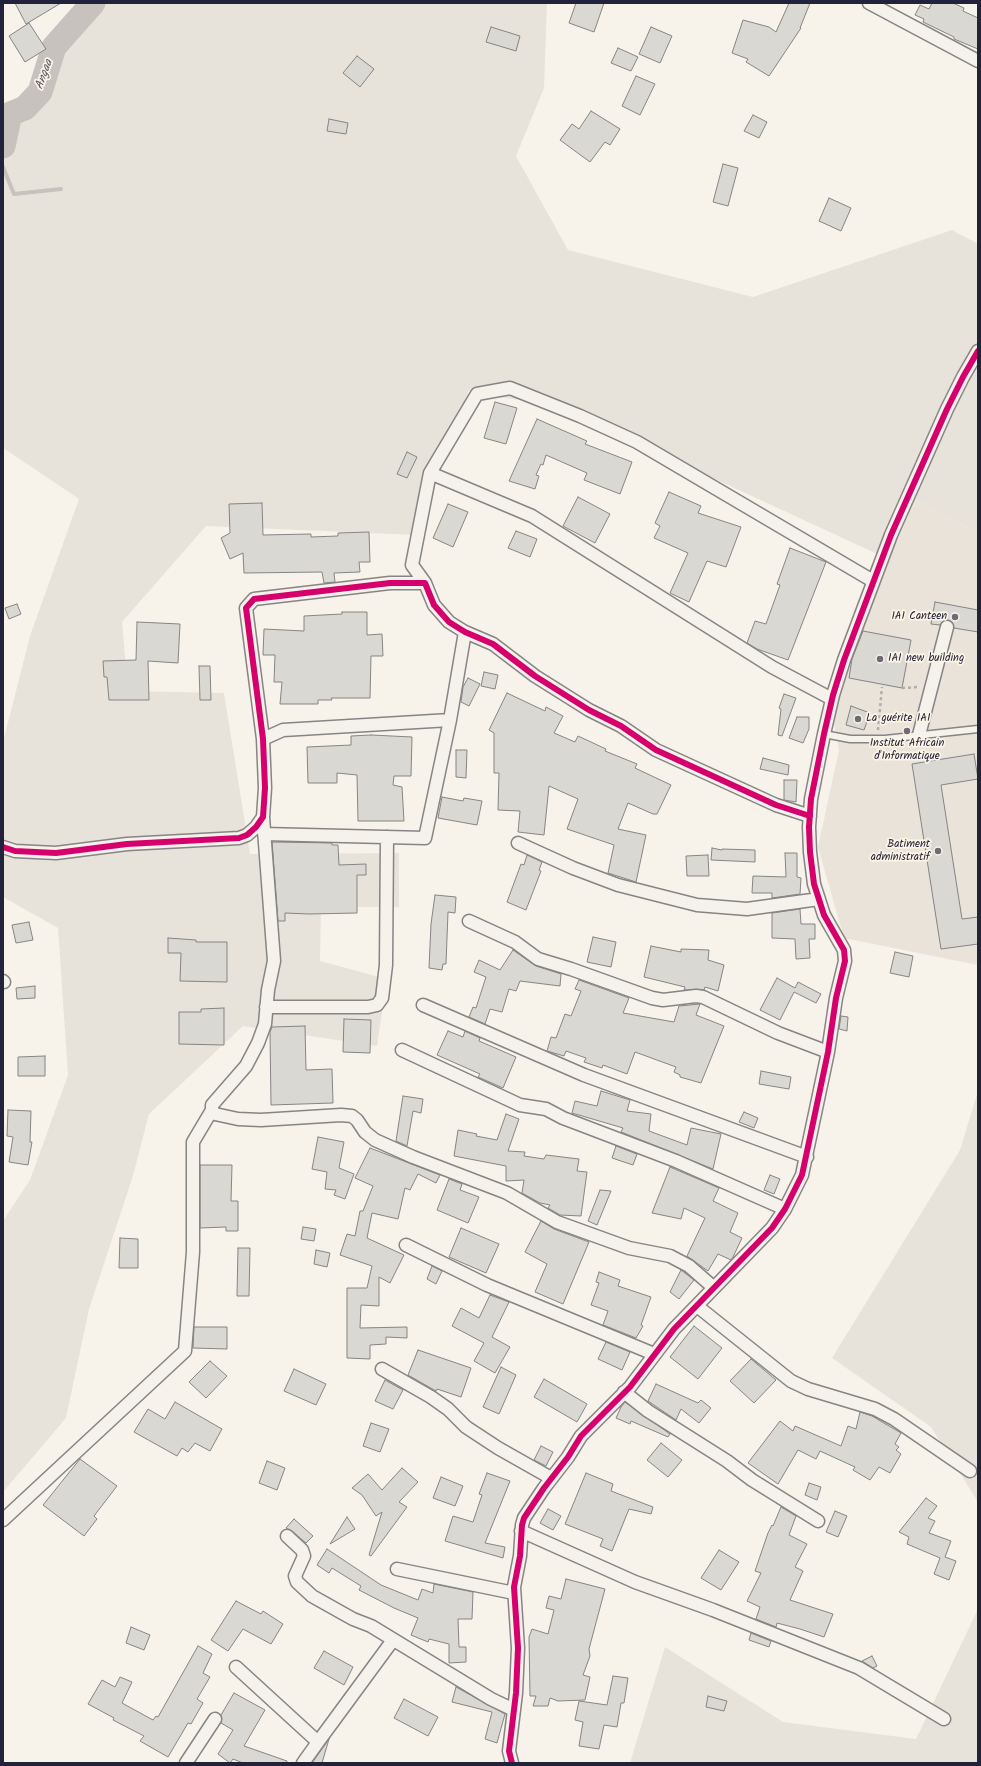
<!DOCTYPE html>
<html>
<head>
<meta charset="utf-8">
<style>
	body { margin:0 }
	#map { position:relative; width:981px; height:1766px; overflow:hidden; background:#f7f3ea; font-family:Kalam,sans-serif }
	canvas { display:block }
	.frame { position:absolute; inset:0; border:4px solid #22223b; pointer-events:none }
</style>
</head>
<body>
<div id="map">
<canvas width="981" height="1766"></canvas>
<div class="frame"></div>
</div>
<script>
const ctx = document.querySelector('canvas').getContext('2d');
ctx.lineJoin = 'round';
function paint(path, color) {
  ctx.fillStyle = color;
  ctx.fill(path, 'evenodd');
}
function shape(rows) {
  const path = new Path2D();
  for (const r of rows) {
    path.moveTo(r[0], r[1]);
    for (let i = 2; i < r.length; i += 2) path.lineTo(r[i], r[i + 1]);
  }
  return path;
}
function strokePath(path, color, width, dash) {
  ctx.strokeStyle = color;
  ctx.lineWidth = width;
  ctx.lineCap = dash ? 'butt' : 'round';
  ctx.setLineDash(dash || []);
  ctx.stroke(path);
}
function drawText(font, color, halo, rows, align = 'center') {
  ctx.font = font + ' Kalam,sans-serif';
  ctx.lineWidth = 3.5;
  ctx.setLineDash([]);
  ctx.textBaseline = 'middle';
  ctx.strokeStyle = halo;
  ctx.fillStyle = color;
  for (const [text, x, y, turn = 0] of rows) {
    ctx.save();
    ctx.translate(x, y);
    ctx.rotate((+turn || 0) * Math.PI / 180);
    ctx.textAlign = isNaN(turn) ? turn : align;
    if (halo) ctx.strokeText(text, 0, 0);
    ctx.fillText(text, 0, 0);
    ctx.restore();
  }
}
paint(shape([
	[917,500,978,533,978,965,844,938,818,847,839,750,832,712,857,630,888,559]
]), '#e9e3d9');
paint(shape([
	[93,3,547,3,544,88,516,156,568,250,753,297,952,230,978,244,978,533,917,500,888,559,555,405,477,394,469,390,415,535,206,526,122,622,128,691,224,693,250,854,399,853,399,907,321,907,320,961,387,979,377,1046,243,1026,149,1114,133,1176,89,1309,66,1418,3,1492,3,1221,30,1180,68,1075,58,928,3,897,3,742,30,636,79,499,3,448,3,146,10,114,25,108,40,92,54,47],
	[978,1091,978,1502,931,1427,832,1358,960,1150],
	[978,1609,978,1763,630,1763,665,1647,783,1722,916,1739]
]), '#e8e3da');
strokePath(shape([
	[3,167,14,194,61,189]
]), '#c7c2be', 4);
strokePath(shape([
	[3,146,10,114,25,108,40,92,54,47,93,3]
]), '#c7c2be', 25);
const building = shape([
	[15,3,61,3,26,24,15,3],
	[576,3,604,3,594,32,569,23,576,3],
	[789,3,810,3,800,28,801,28,769,76,746,62,748,59,732,53,743,20,769,27,776,32,789,3],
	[932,3,953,3,964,8,963,11,978,18,978,49,954,39,954,37,923,22,924,19,915,15,920,5,929,9,932,3],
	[29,23,46,49,25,62,9,36,29,23],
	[491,27,520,36,516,51,486,42,491,27],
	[651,27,672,36,660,63,639,54,651,27],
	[618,48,638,57,631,71,611,63,618,48],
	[357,56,374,69,360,87,343,73,357,56],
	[636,76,655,84,640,115,622,106,636,76],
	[591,111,620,129,610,145,605,142,590,162,560,140,572,124,579,129,591,111],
	[753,115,767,122,759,138,744,131,753,115],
	[329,119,348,123,346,134,327,131,329,119],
	[723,164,738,168,728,206,713,202,723,164],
	[829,198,851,208,841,231,819,221,829,198],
	[495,402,517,408,506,444,484,438,495,402],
	[537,419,587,441,585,444,632,462,620,494,584,480,587,473,546,455,543,465,541,464,536,475,539,476,535,489,509,481,537,419],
	[407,452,417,457,407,478,397,474,407,452],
	[669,492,701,506,698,513,741,527,726,567,707,561,689,602,670,593,688,553,654,538,660,526,655,523,669,492],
	[578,497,610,514,595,543,563,526,578,497],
	[262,503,263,535,311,534,311,537,338,536,338,533,369,532,370,562,359,562,360,572,334,573,335,582,324,583,322,572,244,573,243,553,230,559,221,538,230,533,229,504,262,503],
	[448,504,468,512,453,547,433,538,448,504],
	[516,531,537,539,530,557,508,548,516,531],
	[790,548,826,562,788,660,757,649,747,643,755,621,766,624,780,585,777,584,790,548],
	[935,602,978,610,978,632,954,628,952,622,948,620,942,622,940,625,931,624,935,602],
	[17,604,21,614,9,619,5,608,17,604],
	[342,612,367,612,367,635,382,634,383,656,371,656,370,698,331,698,332,700,318,700,318,704,280,704,282,682,274,682,275,655,263,655,264,629,304,631,304,616,342,614,342,612],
	[137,622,180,624,178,663,148,661,149,700,109,700,107,677,104,677,103,661,136,660,137,622],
	[863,631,911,640,902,688,849,678,852,659,863,631],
	[199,666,210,666,211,700,200,700,199,666],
	[484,672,498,675,495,689,481,686,484,672],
	[468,678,480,684,469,706,461,702,463,687,468,678],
	[507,693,545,711,546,707,563,716,554,733,575,742,578,736,606,749,605,751,637,764,635,768,671,785,657,814,653,814,628,803,618,829,646,835,636,882,608,873,614,845,567,829,578,799,549,786,544,835,518,832,520,811,498,810,499,773,494,773,494,733,489,730,507,693],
	[784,694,796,698,782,736,778,735,781,709,779,708,784,694],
	[851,706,870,713,864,730,846,725,851,706],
	[797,717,809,717,809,729,803,743,789,738,797,717],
	[371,735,412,737,411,776,394,776,393,785,402,787,404,821,358,821,357,775,337,773,337,783,308,783,307,747,351,745,351,736,371,735],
	[456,750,467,750,466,778,456,777,456,750],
	[974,754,978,779,941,785,962,919,978,917,978,944,941,949,912,764,974,754],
	[763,758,789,765,788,775,760,769,763,758],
	[784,780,797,780,796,802,784,800,784,780],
	[442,797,463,801,464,798,482,801,477,825,438,818,442,797],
	[272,842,332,843,332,845,338,845,339,865,366,864,366,875,357,875,357,913,309,914,285,913,285,921,278,921,272,842],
	[712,848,722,850,722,849,755,850,755,862,711,860,712,848],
	[785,853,797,853,797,877,801,878,800,894,772,898,772,893,752,893,753,876,786,877,785,853],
	[527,855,542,862,539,870,541,871,526,910,507,902,521,864,524,865,527,855],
	[708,855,709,876,687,876,686,856,708,855],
	[435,895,456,897,455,913,448,912,446,964,443,964,442,970,429,968,431,924,435,895],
	[800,909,801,924,815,924,815,939,809,939,810,958,796,959,795,939,772,938,772,913,800,909],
	[29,922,33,940,16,943,12,925,29,922],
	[593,937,616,942,611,967,587,962,593,937],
	[168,938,196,940,196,942,227,942,227,982,180,981,181,953,168,953,168,938],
	[651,946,681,952,681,949,709,950,708,960,724,965,718,991,705,987,704,990,684,990,685,987,644,977,651,946],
	[513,950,536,966,561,974,560,986,520,981,516,991,509,989,502,1012,490,1009,485,1024,469,1017,473,1007,476,1008,486,977,474,972,479,960,500,970,513,950],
	[895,952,913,956,909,977,890,973,895,952],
	[777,978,795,988,798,982,821,994,816,1003,794,992,780,1020,760,1010,777,978],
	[579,980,629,998,623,1013,674,1022,679,1006,700,1004,696,1015,724,1026,701,1083,680,1077,680,1075,674,1072,676,1067,635,1052,627,1074,603,1065,602,1068,584,1062,586,1058,566,1051,564,1056,547,1051,551,1037,556,1038,565,1014,571,1016,581,991,575,989,579,980],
	[35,986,35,998,17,999,16,988,35,986],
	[224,1008,224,1045,179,1044,179,1012,201,1012,201,1009,224,1008],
	[841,1016,848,1017,847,1031,839,1029,841,1016],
	[344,1019,371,1020,370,1053,343,1052,344,1019],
	[305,1026,306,1070,332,1069,333,1103,271,1105,270,1032,272,1027,305,1026],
	[448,1031,463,1037,465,1031,480,1038,479,1041,516,1057,503,1088,478,1077,480,1074,437,1055,448,1031],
	[45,1056,45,1076,18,1076,18,1057,45,1056],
	[761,1071,791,1077,789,1089,759,1084,761,1071],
	[601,1091,630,1100,627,1111,651,1114,649,1131,687,1145,691,1128,721,1134,713,1169,621,1132,623,1128,572,1113,575,1101,597,1106,601,1091],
	[403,1096,423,1099,421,1113,413,1111,407,1146,396,1141,403,1096],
	[8,1110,31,1111,30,1142,32,1142,28,1165,9,1162,13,1137,7,1136,8,1110],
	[744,1112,758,1118,754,1128,739,1122,744,1112],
	[506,1114,519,1119,508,1151,525,1152,524,1156,544,1159,546,1155,579,1159,577,1171,587,1172,581,1216,560,1215,548,1208,550,1205,540,1203,522,1193,524,1180,506,1181,506,1166,454,1156,458,1130,477,1134,476,1136,497,1140,506,1114],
	[318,1137,344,1142,339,1168,354,1174,345,1199,334,1195,336,1190,325,1189,327,1172,312,1169,318,1137],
	[616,1146,637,1154,633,1165,612,1158,616,1146],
	[370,1148,440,1175,436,1183,418,1174,410,1190,405,1188,398,1219,372,1213,367,1238,404,1255,390,1283,379,1277,379,1306,361,1305,360,1328,407,1327,407,1338,386,1337,386,1344,370,1345,370,1359,347,1358,347,1288,367,1288,372,1266,340,1255,347,1234,355,1236,360,1211,363,1211,373,1186,355,1178,370,1148],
	[200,1165,232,1165,231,1201,238,1201,238,1231,226,1231,226,1227,200,1228,200,1165],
	[670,1167,719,1188,713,1201,738,1213,730,1232,742,1238,733,1257,731,1260,718,1254,708,1271,687,1256,705,1218,684,1208,681,1219,652,1213,670,1167],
	[770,1175,780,1179,774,1194,764,1190,770,1175],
	[449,1179,462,1184,460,1190,479,1197,468,1223,437,1210,449,1179],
	[600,1190,611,1191,597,1225,588,1221,600,1190],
	[541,1221,554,1229,589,1242,563,1304,535,1292,547,1264,525,1252,541,1221],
	[303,1227,316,1229,314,1241,301,1239,303,1227],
	[461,1228,499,1244,486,1273,449,1257,461,1228],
	[120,1238,138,1239,138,1268,119,1268,120,1238],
	[238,1248,250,1248,249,1296,237,1296,238,1248],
	[316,1250,330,1253,327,1267,314,1264,316,1250],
	[432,1266,442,1271,436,1284,427,1279,432,1266],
	[681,1270,694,1280,679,1299,670,1292,681,1270],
	[599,1272,620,1280,618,1286,651,1297,641,1325,643,1326,636,1338,603,1325,608,1311,591,1305,599,1283,596,1282,599,1272],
	[490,1295,509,1302,492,1337,510,1347,495,1373,474,1361,484,1343,452,1326,461,1308,479,1318,490,1295],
	[694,1326,722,1348,698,1379,670,1357,694,1326],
	[194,1327,227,1327,227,1349,193,1348,194,1327],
	[606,1342,630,1352,622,1370,598,1359,606,1342],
	[418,1350,471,1368,461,1397,437,1389,436,1391,408,1375,418,1350],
	[751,1359,776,1380,754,1403,730,1381,751,1359],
	[210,1361,227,1376,206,1398,189,1382,210,1361],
	[501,1367,516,1375,499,1414,483,1407,501,1367],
	[294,1369,326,1384,316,1405,284,1391,294,1369],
	[544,1379,587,1404,577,1422,534,1397,544,1379],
	[385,1380,403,1390,393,1409,375,1401,385,1380],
	[656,1384,698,1403,701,1400,711,1408,699,1423,681,1409,676,1420,648,1401,656,1384],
	[175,1402,222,1429,210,1451,195,1443,188,1452,182,1448,177,1456,134,1432,148,1409,165,1419,175,1402],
	[625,1402,670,1434,668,1437,631,1421,630,1424,616,1418,621,1407,625,1402],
	[860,1412,872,1416,901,1433,895,1444,899,1447,896,1450,901,1454,890,1473,879,1467,870,1480,853,1470,855,1467,820,1451,816,1459,798,1450,778,1484,748,1463,780,1421,793,1431,795,1426,841,1446,848,1426,856,1429,860,1412],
	[371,1423,389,1429,380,1452,363,1446,371,1423],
	[661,1443,682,1460,668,1477,647,1460,661,1443],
	[541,1446,553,1452,546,1466,534,1460,541,1446],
	[80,1459,117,1486,94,1516,97,1519,84,1536,43,1505,80,1459],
	[267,1461,285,1468,277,1490,259,1483,267,1461],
	[402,1468,418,1482,399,1502,407,1507,371,1556,369,1555,382,1512,376,1516,362,1495,352,1488,368,1474,382,1490,402,1468],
	[487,1473,510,1481,485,1543,505,1547,503,1558,445,1541,453,1516,473,1522,482,1495,479,1494,487,1473],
	[586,1473,613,1484,611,1491,653,1507,651,1514,629,1509,612,1551,600,1546,603,1539,565,1524,586,1473],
	[441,1477,463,1486,455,1506,433,1498,441,1477],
	[809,1483,821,1487,817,1500,805,1495,809,1483],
	[926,1498,937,1506,928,1518,935,1521,929,1533,951,1541,945,1557,956,1561,949,1580,934,1574,940,1558,907,1544,909,1537,899,1532,926,1498],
	[781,1507,796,1516,789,1535,807,1544,795,1567,803,1571,790,1600,833,1614,824,1637,800,1629,777,1623,776,1627,756,1619,760,1607,747,1601,761,1573,755,1571,768,1533,772,1525,773,1526,781,1507],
	[548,1509,561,1516,553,1530,540,1523,548,1509],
	[835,1511,847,1516,838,1537,826,1532,835,1511],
	[347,1517,355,1529,330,1544,347,1517],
	[294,1519,313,1536,306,1543,292,1531,286,1528,294,1519],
	[327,1549,381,1585,418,1600,422,1589,433,1593,434,1584,473,1592,472,1619,458,1619,459,1647,466,1647,466,1662,449,1663,449,1644,429,1639,428,1642,411,1635,418,1618,394,1608,359,1590,361,1586,332,1568,329,1573,317,1565,327,1549],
	[719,1550,739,1562,721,1590,701,1578,719,1550],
	[566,1579,605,1589,589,1649,590,1656,583,1675,590,1677,585,1700,558,1701,550,1698,548,1706,533,1706,536,1696,530,1696,529,1637,532,1629,548,1634,554,1610,546,1608,549,1596,561,1599,566,1579],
	[236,1601,261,1614,263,1611,283,1624,271,1644,243,1629,228,1651,211,1640,236,1601],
	[131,1627,150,1635,144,1650,126,1643,131,1627],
	[751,1633,771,1641,769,1647,749,1640,751,1633],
	[198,1646,212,1654,203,1673,210,1677,197,1699,203,1703,191,1724,188,1723,168,1757,140,1741,144,1736,113,1720,114,1718,88,1704,102,1680,115,1687,120,1677,132,1682,122,1703,153,1720,156,1716,158,1717,198,1646],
	[324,1651,353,1667,344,1685,314,1668,324,1651],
	[872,1656,877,1666,873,1668,862,1661,872,1656],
	[613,1676,628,1678,624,1703,621,1703,617,1727,604,1725,599,1749,579,1746,583,1722,575,1720,579,1701,607,1705,613,1676],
	[456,1687,505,1714,497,1743,485,1739,492,1712,452,1702,456,1687],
	[234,1693,265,1710,244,1746,287,1761,287,1763,243,1763,233,1759,230,1763,218,1754,233,1730,221,1723,221,1715,234,1693],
	[708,1696,727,1701,724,1711,706,1707,708,1696],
	[404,1699,438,1717,428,1736,394,1718,404,1699],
	[329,1739,322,1763,312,1763,324,1746,329,1739]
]);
paint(building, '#dad8d2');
strokePath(building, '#868485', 1);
const service = shape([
	[824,734,850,739,885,739,978,729]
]);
const minor = shape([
	[869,3,978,61],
	[430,473,532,516,772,667,832,699],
	[425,583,412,565,430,473,477,394,510,388,580,416,637,442,873,581],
	[450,720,465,632],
	[919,735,947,627],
	[263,739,283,730,450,720,425,838,264,834],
	[518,843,573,868,618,885,697,905,747,909,819,899],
	[3,847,15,851,56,853,127,844,239,838,247,835,256,827,263,817,265,788,263,739,246,608,254,599,390,583,425,583,434,605,449,622,465,632,493,644,535,676,589,710,621,726,656,750,776,805,810,816],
	[469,921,515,942,538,959,571,969,652,998,663,1000,696,996,703,997,778,1033,828,1052],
	[3,981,4,982],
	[423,1005,584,1075,807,1157],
	[266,1007,368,1007,377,1005,382,998,386,965,387,837],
	[402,1050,520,1105,546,1109,563,1118,676,1161,785,1209],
	[212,1110,215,1114,238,1119,261,1120,341,1115,352,1116,357,1120,365,1132,375,1140,413,1157,507,1193,557,1222,629,1248,670,1256,689,1266,713,1287],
	[406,1245,487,1285,654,1354],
	[697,1306,791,1381,808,1389,875,1409,894,1419,970,1471],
	[382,1369,431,1397,448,1409,466,1427,498,1448,551,1478],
	[624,1392,648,1411,727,1461,752,1480,818,1521],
	[3,1520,185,1351,193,1252,193,1142,212,1110,212,1105,246,1066,258,1043,265,1024,268,990,274,961,263,817],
	[521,1531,635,1582,713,1610,859,1668,944,1719],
	[287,1536,302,1550,304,1556,295,1576,297,1582,312,1596,353,1619,371,1626,491,1699,514,1710],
	[397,1569,514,1593],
	[236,1667,318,1742,393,1640],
	[186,1763,215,1719],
	[303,1763,318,1742],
	[512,1763,509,1751,516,1693,518,1648,514,1587,520,1556,522,1525,524,1518,544,1488,568,1457,581,1436,630,1387,674,1329,772,1228,785,1209,802,1175,828,1052,836,998,845,961,844,950,824,915,814,884,810,852,809,827,811,799,824,734,833,695,844,660,891,535,947,409,963,377,978,351]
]);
strokePath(service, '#868485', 9);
strokePath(minor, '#868485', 15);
strokePath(shape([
	[902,688,919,687],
	[878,730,882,687]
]), '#b0aead', 2.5, [3, 3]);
strokePath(service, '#f5f2ec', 6);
strokePath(minor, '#f5f2ec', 12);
strokePath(shape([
	[3,847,15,851,56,853,127,844,239,838,247,835,256,827,263,817,265,788,263,739,246,608,254,599,390,583,425,583,434,605,449,622,465,632,493,644,535,676,589,710,621,726,656,750,776,805,810,816],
	[512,1763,509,1751,516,1693,518,1648,514,1587,520,1556,522,1525,524,1518,544,1488,568,1457,581,1436,630,1387,674,1329,772,1228,785,1209,802,1175,828,1052,836,998,845,961,844,950,824,915,814,884,810,852,809,827,811,799,824,734,833,695,844,660,891,535,947,409,963,377,978,351]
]), '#d6006c', 6);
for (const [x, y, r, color] of [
	[955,617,4,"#6d6b78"],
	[880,659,4,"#6d6b78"],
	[858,719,4,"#6d6b78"],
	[907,731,4,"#6d6b78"],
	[938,851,4,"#6d6b78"]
]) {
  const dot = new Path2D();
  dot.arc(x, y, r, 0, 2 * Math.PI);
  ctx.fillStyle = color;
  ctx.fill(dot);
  strokePath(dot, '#fcf5e5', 1.5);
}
drawText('11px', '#22223b', '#fcf5e5', [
	["IAI Canteen",947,617],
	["IAI new building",888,659,"left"],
	["La guérite IAI",866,719,"left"],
	["Institut Africain",907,744,"center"],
	["d'Informatique",907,757,"center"],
	["Batiment",930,845],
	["administratif",930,858]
], 'right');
drawText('italic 12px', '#545362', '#fcf5e5', [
	["Angaa",45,75,-70]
]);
</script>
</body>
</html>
